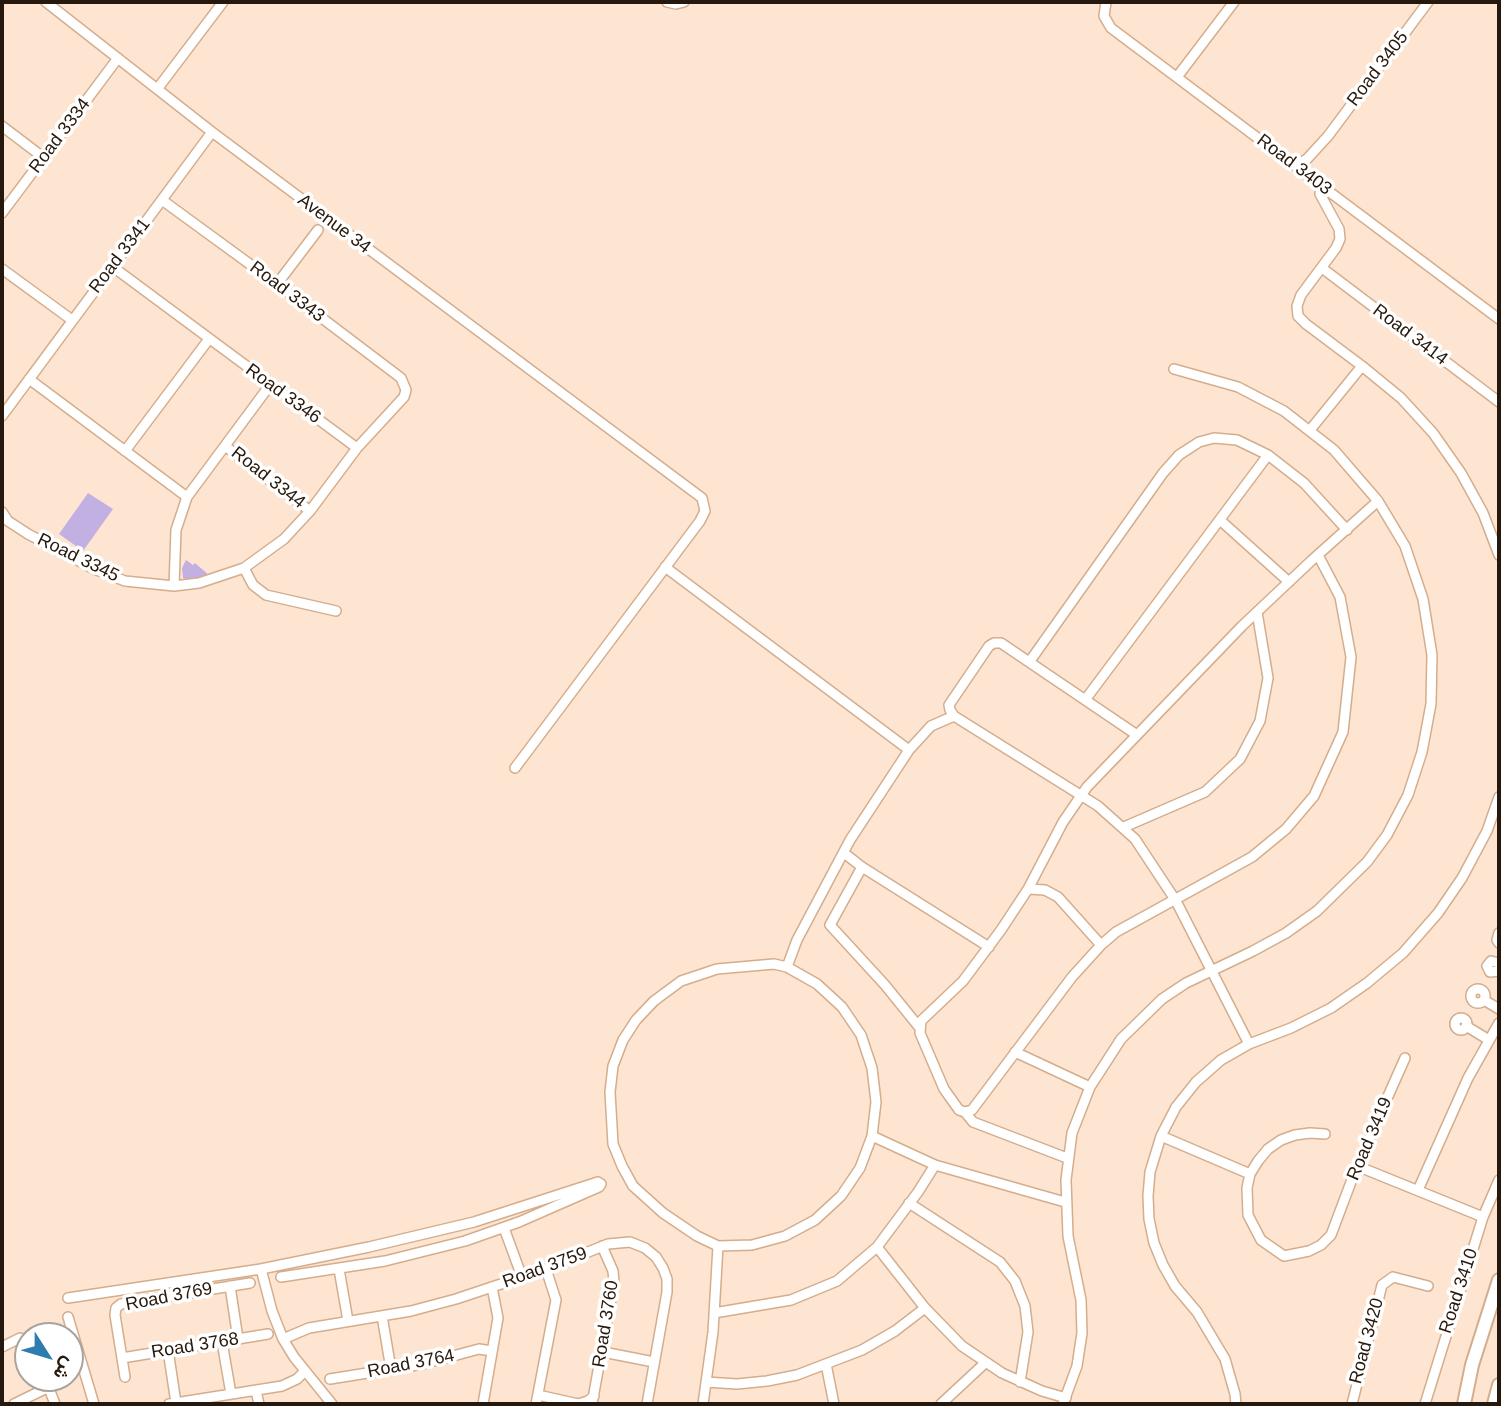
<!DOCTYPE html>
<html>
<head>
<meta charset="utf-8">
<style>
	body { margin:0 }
	#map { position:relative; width:1501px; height:1406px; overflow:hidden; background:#fee5d1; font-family:Arial,Vazirmatn,sans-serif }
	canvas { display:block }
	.frame { position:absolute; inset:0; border:4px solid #26180c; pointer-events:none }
	.north { position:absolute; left:14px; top:1322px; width:70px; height:70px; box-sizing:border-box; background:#fff; border:2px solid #a8a39e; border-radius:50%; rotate:127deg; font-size:19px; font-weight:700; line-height:28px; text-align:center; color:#26180c }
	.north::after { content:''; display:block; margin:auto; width:24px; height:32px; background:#2f7daf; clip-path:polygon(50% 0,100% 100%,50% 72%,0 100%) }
</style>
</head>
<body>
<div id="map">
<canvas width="1501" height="1406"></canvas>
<div class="frame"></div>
<div class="north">ش</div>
</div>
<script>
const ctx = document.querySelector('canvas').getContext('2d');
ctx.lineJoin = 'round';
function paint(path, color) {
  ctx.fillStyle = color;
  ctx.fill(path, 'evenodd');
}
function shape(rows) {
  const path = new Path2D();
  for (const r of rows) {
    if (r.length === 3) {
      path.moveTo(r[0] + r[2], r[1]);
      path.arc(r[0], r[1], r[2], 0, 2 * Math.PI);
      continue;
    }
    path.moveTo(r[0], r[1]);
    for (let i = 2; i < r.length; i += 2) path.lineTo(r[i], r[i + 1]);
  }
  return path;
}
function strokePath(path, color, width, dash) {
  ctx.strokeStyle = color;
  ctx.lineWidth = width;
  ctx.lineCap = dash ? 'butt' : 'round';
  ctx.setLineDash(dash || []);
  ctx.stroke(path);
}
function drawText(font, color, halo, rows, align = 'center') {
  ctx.font = font + ' Arial,sans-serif';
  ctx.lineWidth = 7;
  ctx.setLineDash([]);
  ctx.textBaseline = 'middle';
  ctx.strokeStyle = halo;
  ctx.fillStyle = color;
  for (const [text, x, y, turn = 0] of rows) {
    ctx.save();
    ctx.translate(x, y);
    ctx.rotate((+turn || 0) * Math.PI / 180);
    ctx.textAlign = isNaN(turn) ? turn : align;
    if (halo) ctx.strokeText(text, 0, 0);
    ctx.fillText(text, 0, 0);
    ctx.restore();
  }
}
paint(shape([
	[88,493,113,509,83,551,59,534],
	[186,560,193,565,195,563,210,576,197,583,183,578,182,568]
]), '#c1b0e1');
const minor = shape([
	[46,2,212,132,702,498,705,511,700,521,515,768],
	[667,2,676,4,684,2],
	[1106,2,1104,16,1111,28,1499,319],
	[1177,77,1234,2],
	[158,88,223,2],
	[2,126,44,158],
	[1295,166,1307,159,1328,136,1428,2],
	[1321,186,1320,194,1339,229,1340,239,1336,248,1301,295,1297,306,1298,316,1306,324,1362,366,1401,398,1433,433,1461,473,1483,513,1499,555],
	[2,213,118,58],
	[113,267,357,448],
	[1322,268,1499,402],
	[2,269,72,320],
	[277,284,318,230],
	[29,379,187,497],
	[2,416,212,132],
	[1310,430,1362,366],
	[225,446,310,511],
	[125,451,209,339],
	[2,512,8,521,28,534,94,569,125,581,174,586,199,583,244,568,284,539,310,511,357,448,404,397,406,390,401,378,277,284,162,200],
	[1220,520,1289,582],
	[1318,555,1340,597,1351,657,1343,732,1314,796,1286,829,1252,857,1116,932,1101,945,1072,977,972,1110,965,1112,959,1110,944,1089,920,1033,921,1021,963,981,1001,930,1028,889,1063,822,1087,787,1242,626,1311,561,1378,501],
	[665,567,909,750],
	[244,568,253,585,266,595,336,611],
	[174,586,176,530,187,497,270,385],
	[1030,661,1163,473,1179,455,1199,442,1214,438,1237,440,1268,455,1304,483,1347,530],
	[1085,700,1268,455],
	[1137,735,1001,643,994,643,989,646,949,705,950,710,954,716,1098,806,1135,839,1176,901,1249,1044],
	[1124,827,1205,792,1240,759,1260,721,1268,678,1257,612],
	[844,853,862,867,989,947],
	[862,867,830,925,885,985,919,1027],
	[1028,889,1045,890,1058,897,1101,945],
	[1499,933,1497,940,1499,943],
	[1499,963,1491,961,1487,966,1490,972,1499,971],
	[1478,996,7],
	[1484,1000,1499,1009],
	[1461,1024,6],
	[1466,1026,1489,1040],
	[1015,1052,1090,1087],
	[965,1112,973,1122,1067,1158],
	[1325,1134,1310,1133,1295,1135,1281,1140,1268,1149,1258,1161,1250,1174,1247,1188,1248,1215,1261,1240,1284,1256,1309,1251,1321,1245,1331,1235,1357,1166,1405,1058],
	[872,1136,935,1165,1065,1202],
	[1161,1136,1250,1174],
	[1357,1166,1483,1217],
	[1418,1190,1468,1078,1499,1023],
	[909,1203,1000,1262,1015,1281,1025,1306,1028,1332,1020,1382],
	[504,1228,522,1277],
	[718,1246,752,1245,785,1236,815,1220,841,1196,860,1168,872,1136,876,1102,872,1068,861,1035,842,1007,817,984,787,967],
	[877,1247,925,1308,962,1346,1002,1373,1042,1391,1066,1398],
	[261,1269,272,1311,283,1339,294,1357,332,1404],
	[339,1269,348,1321],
	[230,1286,238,1339],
	[68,1298,261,1269,369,1247,474,1222,598,1182,601,1184,599,1187,519,1222,465,1241,385,1261,281,1277],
	[714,1313,791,1300,837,1281,877,1247,918,1192,935,1165],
	[382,1316,391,1369],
	[68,1317,94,1404],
	[283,1339,309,1328,411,1311,456,1299,546,1269,608,1244,630,1242,645,1248,656,1257,663,1268,667,1279,667,1292,647,1404],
	[222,1342,231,1394],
	[2,1347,20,1338,28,1340],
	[168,1350,176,1403],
	[603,1352,654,1362],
	[122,1358,268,1334],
	[826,1364,834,1404],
	[125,1377,115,1315,116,1308,121,1304,250,1283],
	[45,1378,55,1404],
	[330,1379,423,1364,479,1349,492,1351],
	[706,1382,737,1384,767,1381,797,1375,862,1350,895,1331,925,1308],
	[256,1391,259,1404],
	[538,1395,578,1404,588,1401,594,1396],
	[14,1404,49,1387],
	[169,1404,282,1386,297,1379,305,1371],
	[483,1404,498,1318,492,1287],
	[536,1404,556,1300,546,1269],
	[592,1404,614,1282,613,1271,602,1246],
	[703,1404,713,1332,718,1246,697,1236,663,1213,633,1186,622,1166,613,1144,610,1092,613,1066,623,1040,636,1020,654,1001,681,981,717,969,774,964,787,967,797,940,850,840,909,750,931,726,954,716],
	[941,1404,985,1363],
	[1063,1404,1077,1366,1082,1333,1081,1300,1068,1236,1066,1180,1072,1133,1090,1087,1121,1039,1162,999,1186,983,1253,951,1286,933,1317,911,1367,862,1387,835,1408,795,1422,752,1431,704,1432,655,1423,599,1405,546,1378,501,1334,450,1284,411,1238,387,1174,369],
	[1236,1404,1235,1394,1225,1359,1197,1312,1175,1286,1163,1265,1154,1243,1149,1219,1148,1196,1150,1172,1161,1136,1176,1107,1196,1082,1221,1060,1249,1044,1291,1028,1331,1008,1367,983,1403,953,1438,913,1462,878,1487,831,1499,797],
	[1352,1404,1382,1285,1393,1277,1428,1286],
	[1425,1404,1483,1217,1499,1180]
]);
const secondary = shape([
	[1464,1404,1472,1365,1499,1280],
	[1494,1404,1499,1385]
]);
strokePath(minor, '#d4ad8d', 12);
strokePath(secondary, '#d4ad8d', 16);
strokePath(minor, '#fff', 9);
strokePath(secondary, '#fff', 12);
drawText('18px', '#26180c', '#fff', [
	["Road 3405",1378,69,-53],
	["Road 3334",60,136,-53],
	["Road 3403",1294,165,37],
	["Avenue 34",334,224,37],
	["Road 3341",120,256,-53],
	["Road 3343",287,292,37],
	["Road 3414",1410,335,37],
	["Road 3346",283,394,36],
	["Road 3344",268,478,38],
	["Road 3345",78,558,26],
	["Road 3419",1370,1139,-67],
	["Road 3759",545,1268,-20],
	["Road 3410",1459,1291,-72],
	["Road 3769",169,1297,-11],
	["Road 3760",606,1324,-81],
	["Road 3420",1367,1341,-75],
	["Road 3768",195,1346,-9],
	["Road 3764",411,1364,-11]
]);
</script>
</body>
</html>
